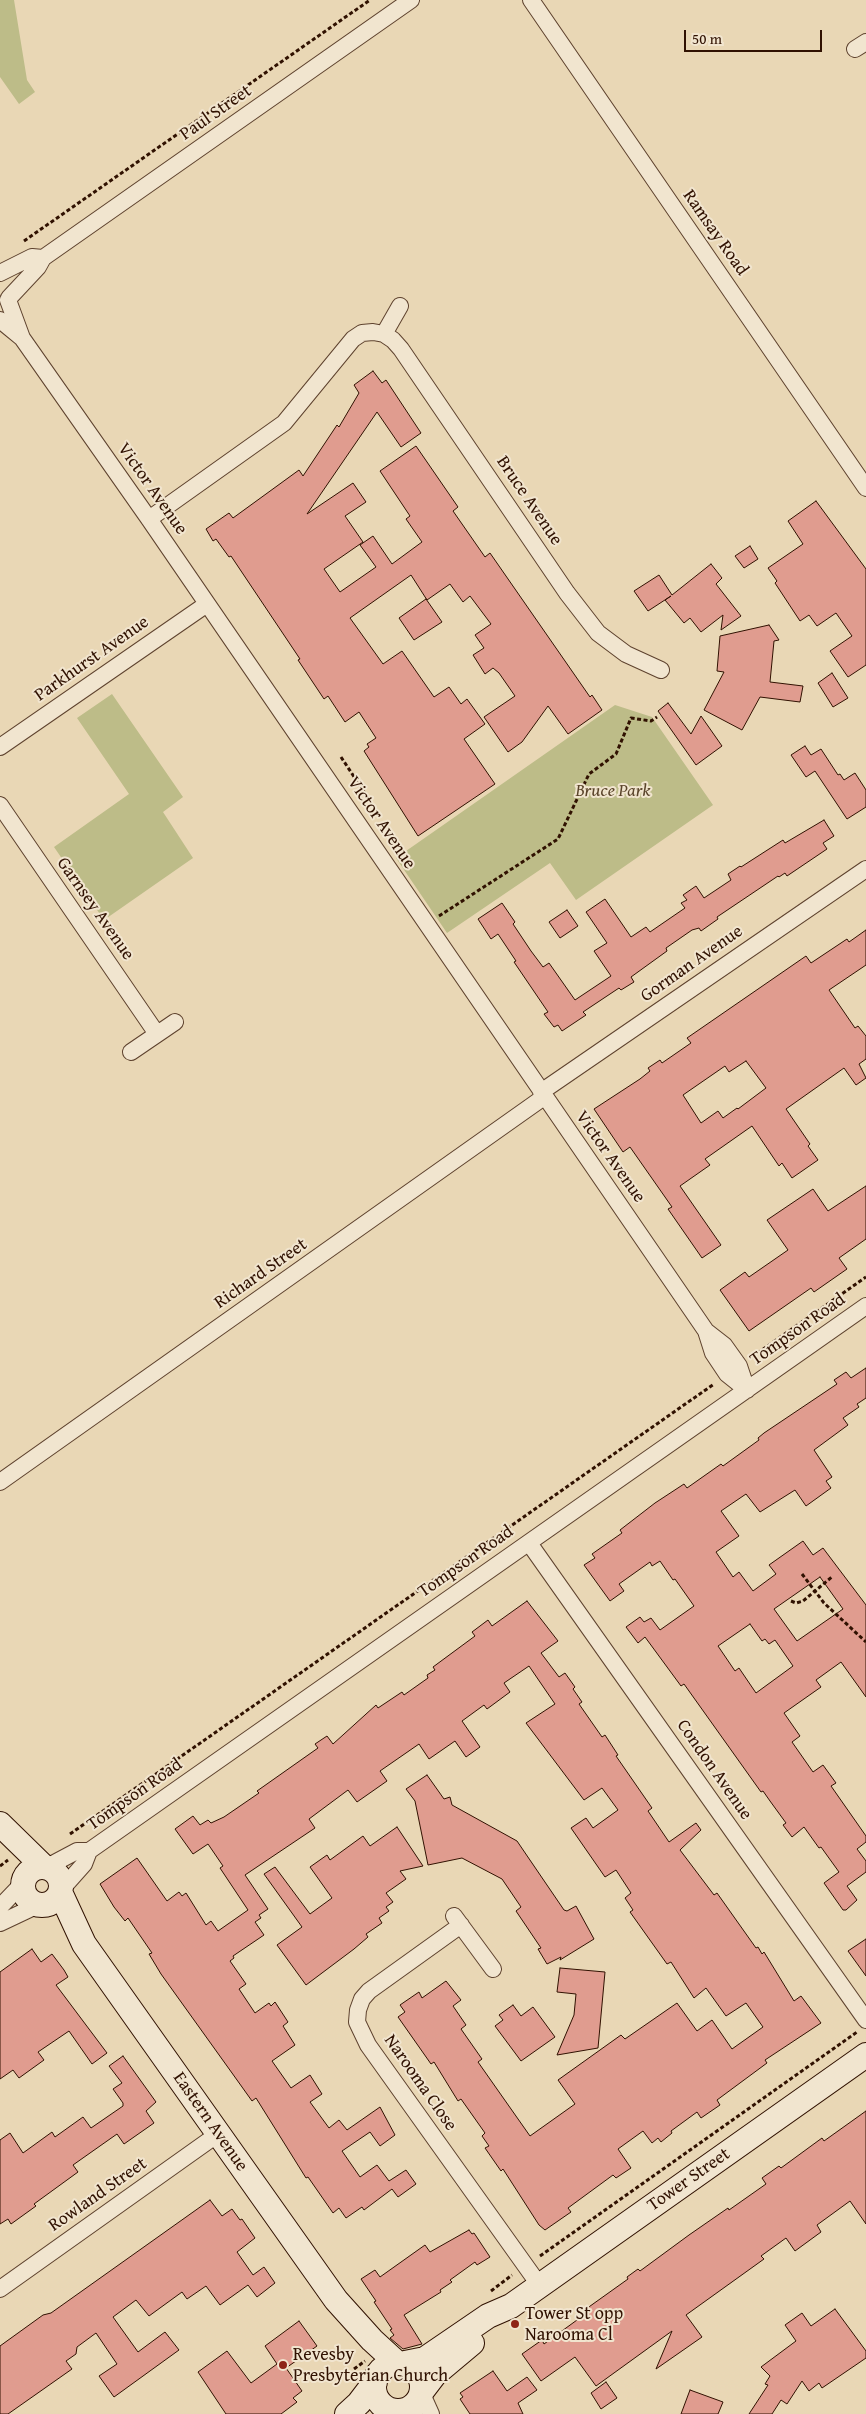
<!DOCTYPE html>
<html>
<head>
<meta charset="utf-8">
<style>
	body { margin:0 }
	#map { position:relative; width:866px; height:2414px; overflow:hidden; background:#e9d7b5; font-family:"Gentium Book Plus",serif }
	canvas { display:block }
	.scale { position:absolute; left:684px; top:30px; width:138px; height:22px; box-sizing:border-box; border:2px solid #301101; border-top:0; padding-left:6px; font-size:15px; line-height:18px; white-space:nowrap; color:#301101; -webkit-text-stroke:4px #f1e5cf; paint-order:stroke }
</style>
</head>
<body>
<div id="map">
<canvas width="866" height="2414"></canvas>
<div class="scale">50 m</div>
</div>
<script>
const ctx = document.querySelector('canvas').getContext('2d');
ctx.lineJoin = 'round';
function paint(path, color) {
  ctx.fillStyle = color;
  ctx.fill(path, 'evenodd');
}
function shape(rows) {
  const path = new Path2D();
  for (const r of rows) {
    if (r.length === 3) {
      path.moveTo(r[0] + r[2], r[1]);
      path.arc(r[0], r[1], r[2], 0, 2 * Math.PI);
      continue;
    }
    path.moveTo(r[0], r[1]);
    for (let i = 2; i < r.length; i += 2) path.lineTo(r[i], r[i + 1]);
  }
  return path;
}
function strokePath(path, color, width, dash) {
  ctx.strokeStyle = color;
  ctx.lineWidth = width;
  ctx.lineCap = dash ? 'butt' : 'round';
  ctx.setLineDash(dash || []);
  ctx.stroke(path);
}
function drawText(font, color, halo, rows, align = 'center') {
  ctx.font = font + ' "Gentium Book Plus",serif';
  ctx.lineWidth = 4;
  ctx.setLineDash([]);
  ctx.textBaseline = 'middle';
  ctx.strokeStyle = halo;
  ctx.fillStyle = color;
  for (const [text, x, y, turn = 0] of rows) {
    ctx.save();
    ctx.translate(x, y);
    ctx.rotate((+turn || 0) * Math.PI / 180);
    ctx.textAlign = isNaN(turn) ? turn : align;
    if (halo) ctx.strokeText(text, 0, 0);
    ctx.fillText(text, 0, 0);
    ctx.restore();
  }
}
paint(shape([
	[0,0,14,0,27,80,35,92,19,104,0,77],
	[112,694,183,797,163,812,193,858,104,920,54,847,129,794,77,718],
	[615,705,652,717,713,805,576,900,550,863,447,933,396,858]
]), '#bdbc88');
const building = shape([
	[373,371,382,383,386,380,421,433,401,447,377,412,307,514,353,483,366,502,345,516,363,542,324,569,340,592,376,567,360,545,373,536,392,564,422,542,406,519,410,516,380,471,416,446,458,507,453,511,485,557,490,553,590,697,592,695,602,710,568,734,548,706,522,742,508,752,484,717,515,696,499,673,493,668,485,674,473,655,484,648,475,635,491,624,470,596,463,602,450,584,427,600,411,575,350,618,383,664,402,651,434,697,449,687,461,704,467,699,485,724,464,739,495,784,418,836,364,751,369,747,367,744,376,738,359,712,345,722,328,696,324,699,298,660,300,659,231,556,229,557,216,539,213,541,206,529,229,513,233,518,299,470,303,476,337,425,339,427,359,393,354,385,373,371],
	[816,501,866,569,866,665,848,677,830,651,852,636,836,613,817,626,809,615,800,621,775,583,777,581,768,568,803,544,788,521,816,501],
	[750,546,758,559,744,568,735,556,750,546],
	[711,564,722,578,716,584,741,616,721,630,723,615,701,632,690,618,684,623,665,600,671,596,648,611,634,591,659,575,672,595,711,564],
	[426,599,442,622,414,640,399,618,426,599],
	[769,625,779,640,774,641,770,682,803,686,800,702,760,697,742,730,704,710,724,672,717,671,720,636,769,625],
	[832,673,848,698,833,707,818,683,832,673],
	[668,703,691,734,701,716,722,746,696,765,658,711,668,703],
	[805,746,811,755,821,749,838,775,840,774,844,780,855,773,866,790,866,807,847,819,815,771,806,777,791,755,805,746],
	[824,820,834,836,823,843,827,849,787,876,785,873,779,877,778,876,717,917,718,919,701,931,699,928,692,930,666,948,667,951,631,977,634,982,621,990,619,988,583,1012,586,1015,562,1031,558,1025,554,1027,544,1014,548,1012,514,962,516,961,498,934,491,939,478,919,502,903,515,922,513,924,531,951,543,967,549,963,575,1000,611,976,594,951,607,943,586,912,605,899,631,937,646,927,650,932,685,908,681,903,687,900,683,895,696,886,704,898,731,880,728,874,740,866,741,867,783,840,785,843,824,820],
	[567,910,578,926,560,938,549,922,567,910],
	[866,930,866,965,829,990,855,1028,858,1026,866,1036,866,1059,859,1064,866,1078,856,1085,844,1068,786,1109,810,1144,808,1146,818,1160,792,1178,782,1163,779,1166,752,1126,705,1159,710,1165,680,1186,721,1245,702,1258,668,1209,672,1207,630,1147,623,1152,594,1109,640,1079,650,1071,648,1068,660,1060,662,1063,691,1043,687,1038,806,956,811,963,847,939,849,942,866,930],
	[746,1061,766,1088,738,1109,737,1108,723,1118,718,1111,701,1123,683,1095,725,1066,729,1072,746,1061],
	[866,1186,866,1239,839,1258,847,1269,814,1292,811,1288,749,1331,720,1290,745,1272,749,1277,788,1250,767,1220,813,1189,828,1211,866,1186],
	[866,1368,866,1398,857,1404,859,1407,843,1418,848,1425,814,1450,832,1477,826,1481,831,1488,806,1506,795,1490,760,1512,746,1494,721,1511,739,1536,716,1552,733,1577,739,1572,753,1591,776,1574,769,1565,803,1541,813,1555,823,1548,866,1605,866,1697,841,1662,816,1680,821,1687,784,1713,800,1736,792,1742,813,1772,823,1765,836,1783,831,1786,866,1836,866,1842,857,1849,866,1861,866,1872,847,1886,857,1900,846,1910,843,1910,824,1883,839,1872,821,1847,819,1848,804,1827,792,1837,783,1825,786,1823,770,1801,763,1791,761,1792,684,1684,681,1686,645,1637,638,1643,626,1627,640,1617,644,1622,651,1618,660,1630,694,1606,675,1579,673,1580,660,1561,652,1566,650,1562,619,1584,624,1591,610,1601,584,1565,595,1558,592,1554,622,1533,620,1530,655,1503,684,1484,687,1488,721,1464,723,1466,759,1440,758,1438,764,1433,837,1384,834,1380,846,1372,851,1378,866,1368],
	[820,1577,843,1609,797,1641,774,1609,820,1577],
	[750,1624,762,1641,765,1639,769,1644,775,1640,793,1666,756,1693,739,1668,735,1671,718,1646,750,1624],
	[527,1601,558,1641,541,1653,559,1677,565,1673,575,1687,573,1689,582,1702,579,1704,602,1737,605,1735,618,1755,616,1756,652,1808,648,1811,669,1842,696,1823,701,1830,680,1850,714,1895,717,1893,756,1948,758,1947,762,1954,764,1952,794,2001,801,1996,821,2023,765,2060,767,2063,717,2100,720,2105,701,2118,697,2112,671,2131,672,2133,661,2142,658,2138,652,2143,643,2131,618,2149,631,2168,616,2178,613,2175,568,2208,571,2212,545,2230,539,2225,503,2169,501,2171,485,2148,489,2146,482,2136,485,2133,461,2099,458,2101,434,2062,431,2064,398,2017,405,2012,400,2005,419,1992,422,1998,446,1981,461,2000,453,2006,466,2025,461,2029,482,2059,478,2062,530,2136,575,2104,558,2080,621,2035,625,2039,677,2003,697,2031,712,2020,732,2049,763,2027,746,2003,726,2016,706,1988,694,1998,671,1962,667,1964,630,1912,633,1910,625,1898,631,1893,616,1870,605,1877,571,1828,586,1818,593,1828,618,1810,602,1788,584,1800,526,1723,555,1704,529,1666,504,1683,510,1692,487,1709,484,1705,462,1721,480,1747,466,1757,455,1741,429,1759,419,1744,380,1771,387,1781,357,1802,348,1790,309,1819,315,1828,245,1875,268,1909,259,1915,261,1918,255,1922,264,1935,233,1956,234,1958,230,1961,246,1984,239,1989,255,2013,269,2003,271,2006,275,2002,288,2022,283,2026,295,2045,272,2061,291,2088,310,2075,322,2094,310,2102,329,2128,339,2120,347,2130,380,2107,395,2135,380,2146,370,2132,342,2151,360,2177,377,2165,389,2181,406,2170,416,2184,398,2197,392,2189,364,2210,362,2207,346,2218,339,2208,333,2213,308,2177,306,2178,256,2098,252,2101,232,2073,161,1974,149,1954,152,1953,128,1918,125,1921,114,1907,100,1884,137,1858,167,1901,179,1892,182,1896,186,1893,206,1925,211,1921,218,1931,248,1910,220,1868,223,1866,208,1844,193,1854,175,1829,193,1816,200,1825,208,1820,211,1823,224,1817,259,1793,257,1791,318,1748,315,1744,327,1736,333,1744,376,1705,378,1708,402,1692,404,1695,428,1678,427,1675,435,1670,433,1667,475,1636,472,1632,488,1620,492,1626,527,1601],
	[427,1775,444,1799,450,1797,452,1805,517,1841,564,1910,567,1911,576,1906,594,1939,560,1960,561,1957,547,1964,538,1949,541,1948,516,1911,521,1907,502,1879,462,1858,428,1865,415,1801,406,1789,427,1775],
	[397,1827,423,1866,400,1871,406,1879,386,1893,393,1902,386,1907,389,1911,379,1918,382,1923,366,1934,368,1937,354,1949,306,1985,277,1945,302,1927,264,1874,275,1867,310,1914,332,1898,310,1867,327,1855,330,1860,363,1836,370,1846,397,1827],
	[866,1939,866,1976,848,1951,866,1939],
	[32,1949,41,1962,52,1954,64,1970,68,1977,56,1985,107,2053,92,2064,69,2031,38,2052,44,2060,19,2078,13,2070,0,2079,0,1972,32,1949],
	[560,1968,605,1972,598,2048,557,2055,574,2015,576,1994,557,1992,560,1968],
	[513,2005,521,2016,533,2007,555,2037,521,2061,495,2026,503,2020,499,2015,513,2005],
	[123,2056,156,2102,146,2111,154,2123,124,2144,117,2134,73,2165,78,2172,34,2204,36,2206,11,2224,8,2219,0,2224,0,2140,10,2133,23,2153,52,2132,55,2137,83,2117,91,2128,123,2106,123,2103,113,2089,122,2083,109,2066,123,2056],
	[866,2111,866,2224,850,2201,817,2225,821,2232,795,2251,786,2238,761,2256,764,2259,686,2315,702,2337,656,2369,672,2331,596,2386,575,2357,541,2381,522,2354,542,2340,544,2344,588,2312,586,2309,628,2279,627,2277,638,2269,640,2271,689,2235,728,2208,729,2210,766,2184,762,2178,779,2166,781,2168,822,2138,824,2141,866,2111],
	[210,2200,222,2216,232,2209,240,2220,242,2219,255,2238,237,2252,253,2275,264,2267,275,2283,257,2297,248,2285,220,2305,206,2286,187,2299,182,2292,149,2316,136,2300,113,2317,138,2352,165,2332,179,2350,114,2397,99,2376,117,2364,96,2333,77,2347,76,2354,66,2361,72,2369,8,2414,0,2414,0,2346,43,2315,51,2313,210,2200],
	[469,2230,472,2234,474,2233,490,2257,477,2265,475,2262,450,2280,452,2282,440,2290,441,2292,404,2315,422,2344,403,2349,390,2338,394,2335,390,2330,392,2329,374,2302,376,2301,361,2279,375,2270,380,2277,425,2245,430,2252,469,2230],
	[835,2309,866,2351,866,2358,822,2388,819,2383,809,2391,802,2381,787,2404,781,2400,772,2414,749,2414,768,2385,765,2384,770,2376,761,2367,796,2341,785,2325,802,2313,811,2326,835,2309],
	[299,2321,317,2346,286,2368,302,2391,293,2398,297,2402,281,2414,226,2414,198,2372,227,2351,251,2383,277,2364,265,2346,299,2321],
	[493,2371,507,2391,527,2377,537,2390,518,2403,523,2414,470,2414,460,2399,463,2397,460,2393,493,2371],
	[606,2382,617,2398,601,2409,591,2393,606,2382],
	[690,2390,723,2402,718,2414,681,2414,690,2390]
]);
paint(building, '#e09c8f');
strokePath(building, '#301101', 1);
const street = shape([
	[531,0,866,488],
	[855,49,866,42],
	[0,273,32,257,43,258],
	[9,298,38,267,43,258,411,0],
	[8,300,22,338],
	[0,320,22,338,149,519,706,1331,713,1353,727,1374,747,1390],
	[384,334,400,306],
	[149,519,284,423,353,339,362,333,373,332,384,334,393,340,401,349,567,593,598,633,626,654,661,670],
	[0,747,207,604],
	[0,805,157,1034],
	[131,1052,175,1022],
	[541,1092,866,869],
	[706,1331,724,1345,739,1366,747,1390],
	[0,1482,544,1097],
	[529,1543,866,2020],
	[45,1868,77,1851,89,1851],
	[60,1891,84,1864,89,1851,866,1306],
	[0,1907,23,1883],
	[454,1916,493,1969],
	[0,1923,38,1905],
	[461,1925,369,1991,362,1999,358,2010,357,2022,368,2045,540,2286],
	[0,2289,218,2134],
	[422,2394,431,2414],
	[400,2410,403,2414]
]);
const secondary = shape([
	[0,1824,44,1867],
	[42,1886,19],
	[60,1892,84,1944,336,2300,372,2340,396,2362],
	[398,2387,24],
	[405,2363,425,2359,488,2316,511,2306,866,2055],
	[422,2391,435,2374,472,2343],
	[347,2414,359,2403,375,2382]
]);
strokePath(street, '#5e422e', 18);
strokePath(secondary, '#301101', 26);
strokePath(shape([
	[24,241,370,0],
	[341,757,368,798],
	[439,916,558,839,589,774,616,754,631,718,651,721,657,717],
	[752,1357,866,1277],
	[802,1574,824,1603,866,1642],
	[791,1601,796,1603,803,1601,833,1576],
	[70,1834,714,1384],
	[0,1866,8,1860],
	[540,2256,857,2032],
	[491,2291,512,2275],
	[354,2369,365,2361]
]), '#301101', 3, [4, 2.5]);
strokePath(street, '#f1e5cf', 16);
strokePath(secondary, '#f1e5cf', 24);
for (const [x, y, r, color] of [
	[515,2324,5,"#8f2418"],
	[283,2365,5,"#8f2418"]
]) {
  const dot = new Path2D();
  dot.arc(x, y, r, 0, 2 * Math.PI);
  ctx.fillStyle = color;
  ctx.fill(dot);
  strokePath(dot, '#f1e5cf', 2);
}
drawText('18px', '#301101', '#f1e5cf', [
	["Paul Street",216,113,-35],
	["Ramsay Road",715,233,55],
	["Victor Avenue",152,489,55],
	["Bruce Avenue",529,501,56],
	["Parkhurst Avenue",92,659,-35],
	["Victor Avenue",381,823,56],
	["Garnsey Avenue",95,909,55],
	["Gorman Avenue",692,964,-35],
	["Victor Avenue",610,1157,55],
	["Richard Street",261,1274,-35],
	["Tompson Road",798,1330,-35],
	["Tompson Road",466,1562,-35],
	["Condon Avenue",714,1770,55],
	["Tompson Road",135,1795,-35],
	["Narooma Close",420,2083,55],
	["Eastern Avenue",210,2122,55],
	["Tower Street",689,2180,-35],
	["Rowland Street",98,2195,-35]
]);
drawText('italic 18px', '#5a442a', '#f1e5cf', [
	["Bruce Park",613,791]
]);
drawText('18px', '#301101', '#f1e5cf', [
	["Tower St opp",525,2314],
	["Narooma Cl",525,2335],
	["Revesby",293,2355],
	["Presbyterian Church",293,2376]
], 'left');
</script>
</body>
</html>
